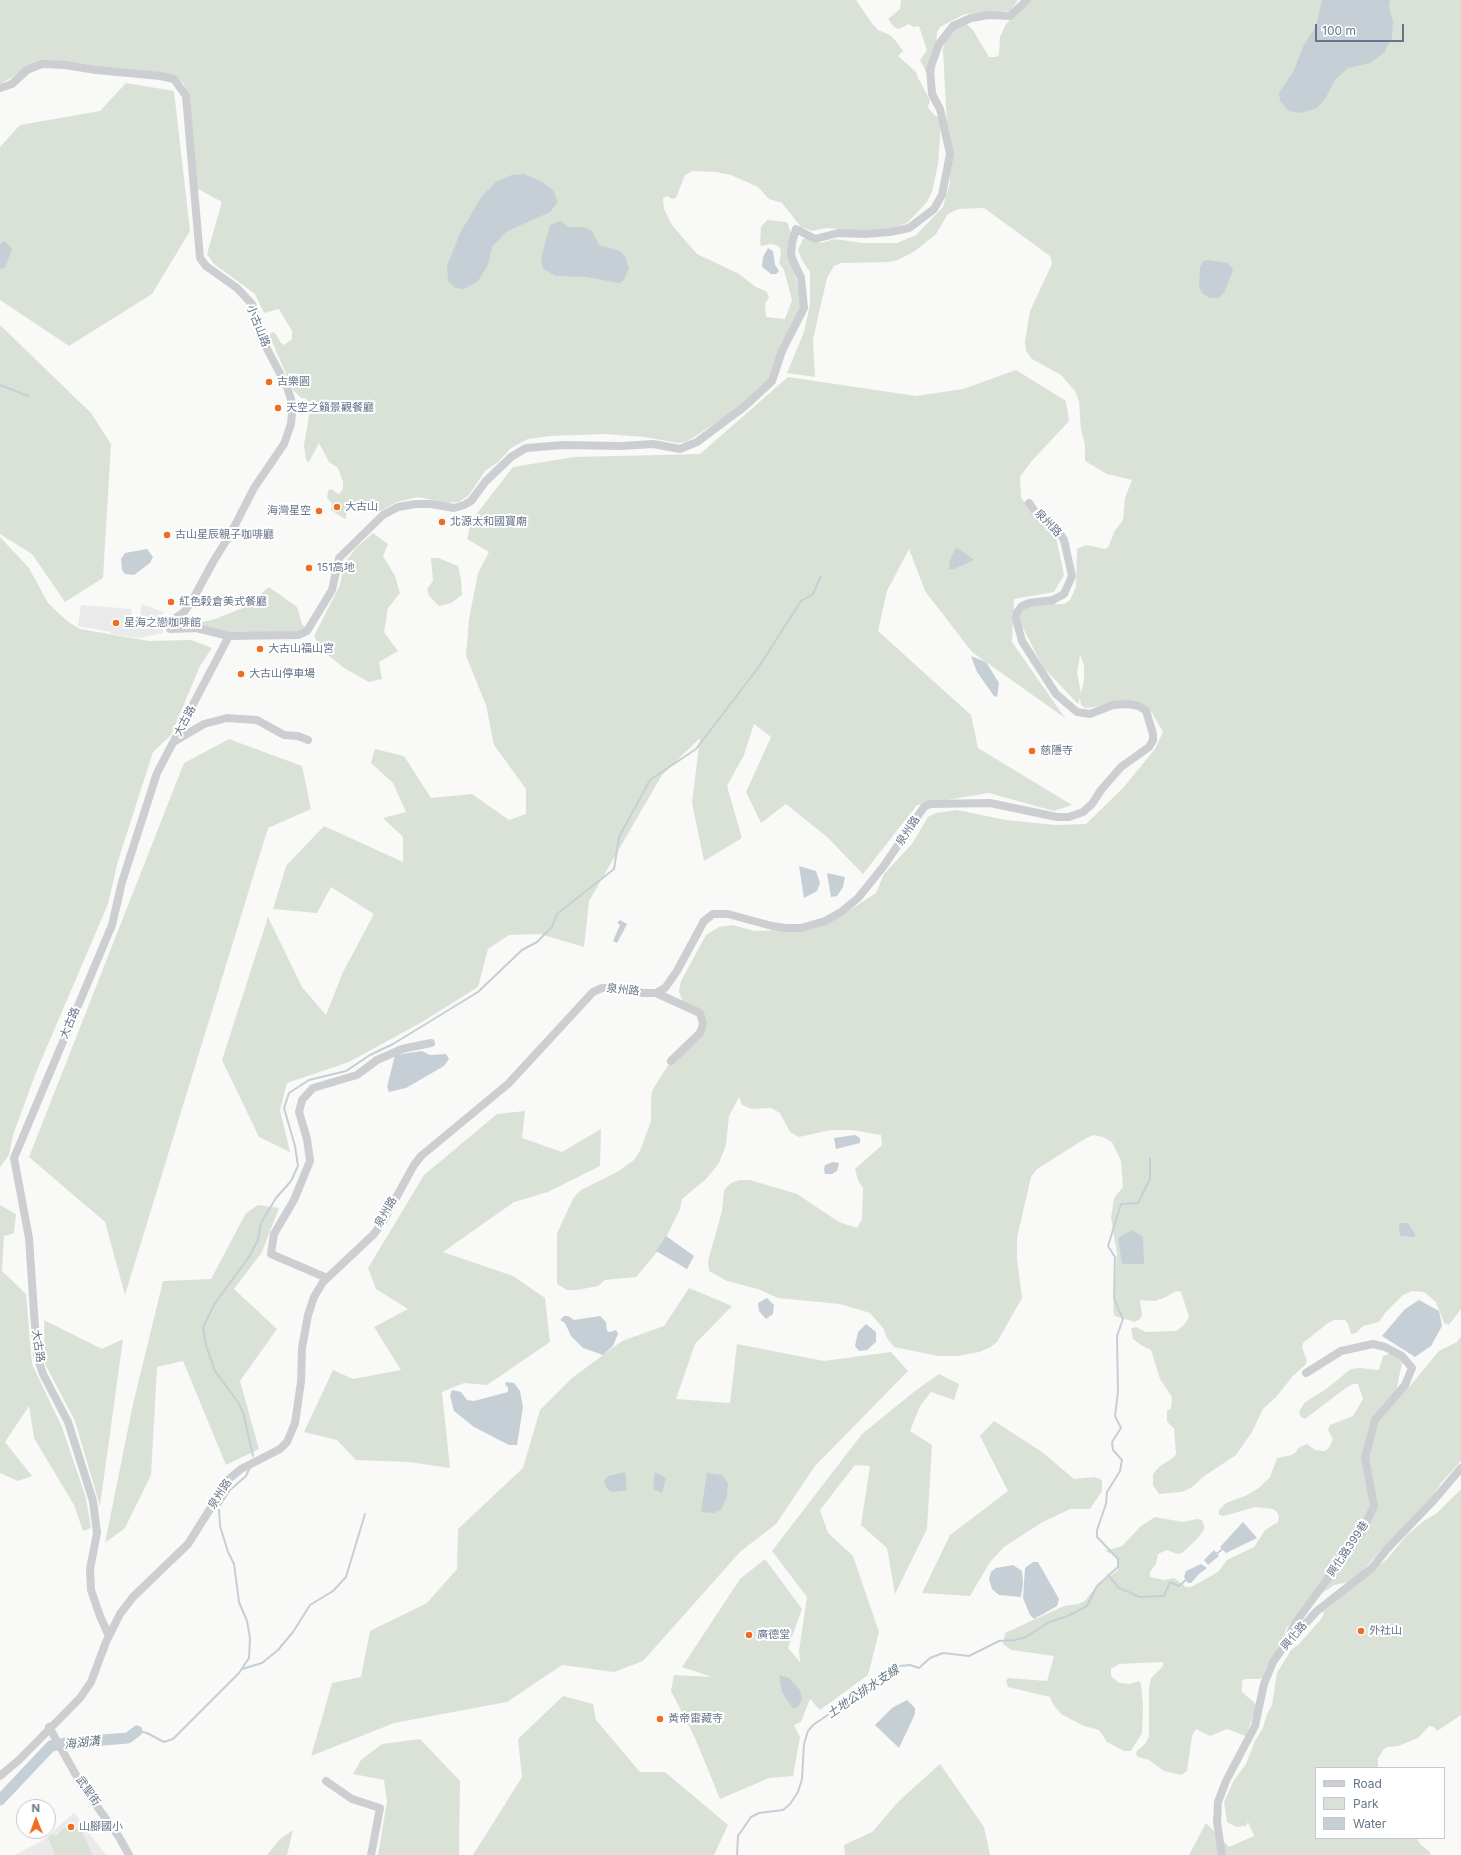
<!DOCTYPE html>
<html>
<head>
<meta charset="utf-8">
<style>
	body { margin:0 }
	#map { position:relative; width:1461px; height:1855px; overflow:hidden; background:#f9f9f7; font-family:Inter,sans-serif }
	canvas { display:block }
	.legend { position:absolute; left:1315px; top:1767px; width:130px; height:72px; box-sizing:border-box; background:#fff; border:1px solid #c2c8d0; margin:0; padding:5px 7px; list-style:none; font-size:12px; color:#66758a }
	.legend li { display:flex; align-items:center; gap:8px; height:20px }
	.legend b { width:20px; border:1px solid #c2c8d0 }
	.north { position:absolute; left:16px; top:1799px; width:40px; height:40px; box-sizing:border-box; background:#fff; border:1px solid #c2c8d0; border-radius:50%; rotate:359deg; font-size:11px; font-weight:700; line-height:16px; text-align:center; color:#66758a }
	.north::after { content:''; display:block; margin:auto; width:14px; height:18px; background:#f06c20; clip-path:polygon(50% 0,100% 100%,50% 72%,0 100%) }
	.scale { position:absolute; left:1315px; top:24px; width:89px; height:18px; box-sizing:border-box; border:2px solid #66758a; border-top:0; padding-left:5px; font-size:12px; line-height:14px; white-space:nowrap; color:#66758a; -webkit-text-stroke:3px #fff; paint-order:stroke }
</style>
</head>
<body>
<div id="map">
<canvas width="1461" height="1855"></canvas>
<ul class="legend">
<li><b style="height:5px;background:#ccced2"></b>Road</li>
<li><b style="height:11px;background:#dae2d7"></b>Park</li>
<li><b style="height:11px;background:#c5cfd5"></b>Water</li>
</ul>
<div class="north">N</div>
<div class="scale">100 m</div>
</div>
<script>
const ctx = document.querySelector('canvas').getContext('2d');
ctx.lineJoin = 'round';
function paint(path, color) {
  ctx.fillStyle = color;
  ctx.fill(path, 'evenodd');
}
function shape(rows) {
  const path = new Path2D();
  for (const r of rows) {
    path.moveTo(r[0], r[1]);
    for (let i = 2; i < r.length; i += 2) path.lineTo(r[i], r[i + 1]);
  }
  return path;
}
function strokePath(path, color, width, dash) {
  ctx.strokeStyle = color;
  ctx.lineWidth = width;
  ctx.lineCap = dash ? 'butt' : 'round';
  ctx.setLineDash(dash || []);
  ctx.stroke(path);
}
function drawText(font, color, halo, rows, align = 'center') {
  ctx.font = font + ' Inter,"Noto Sans TC",sans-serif';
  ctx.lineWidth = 4;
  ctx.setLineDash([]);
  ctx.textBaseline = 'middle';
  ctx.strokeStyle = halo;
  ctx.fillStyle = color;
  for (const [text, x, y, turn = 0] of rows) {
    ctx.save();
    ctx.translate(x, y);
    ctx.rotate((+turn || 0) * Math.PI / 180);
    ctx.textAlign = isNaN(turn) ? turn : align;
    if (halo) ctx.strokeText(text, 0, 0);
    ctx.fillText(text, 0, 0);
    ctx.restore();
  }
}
paint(shape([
	[142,604,163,612,163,633,140,638,111,634,111,632,78,626,81,605,132,609,131,617,125,620,126,625,140,615],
	[74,1813,106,1855,15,1855,43,1840]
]), '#eaeaea');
paint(shape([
	[0,0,856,0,871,22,878,30,890,35,895,40,903,51,898,56,916,72,918,78,930,100,928,107,934,115,938,117,941,124,938,164,932,192,927,202,907,223,888,229,861,231,827,228,812,231,801,227,782,203,769,199,758,187,731,175,716,172,693,171,685,175,676,198,672,199,667,196,663,198,664,209,672,225,697,254,739,274,756,287,766,291,769,297,765,304,766,317,785,319,792,300,784,270,779,263,781,253,780,248,776,245,771,244,761,246,760,242,761,227,767,220,787,222,793,238,792,262,802,304,779,373,765,392,686,442,678,443,644,437,605,434,550,436,528,439,511,448,498,462,485,471,469,495,459,502,446,503,418,497,397,502,381,511,370,511,352,507,348,509,345,519,331,510,332,503,327,498,328,491,331,489,339,494,343,489,343,482,338,468,329,462,319,443,309,462,306,460,304,445,311,405,305,398,301,398,293,390,270,337,270,334,273,332,276,334,281,343,284,345,292,339,292,331,279,309,264,313,255,294,214,264,209,257,207,254,222,202,198,189,186,90,183,83,177,78,99,70,58,61,18,74,0,84],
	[901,0,1018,0,1010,11,965,14,940,27,937,32,935,71,932,75,926,72,920,60,927,50,919,26,913,27,909,24,899,29,894,27,888,19,900,9],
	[1027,0,1461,0,1461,1309,1449,1325,1444,1323,1436,1302,1424,1292,1412,1291,1403,1295,1385,1313,1379,1322,1363,1326,1356,1333,1351,1334,1348,1324,1345,1320,1334,1320,1328,1323,1303,1343,1302,1347,1307,1361,1305,1365,1293,1376,1276,1397,1263,1409,1252,1432,1236,1455,1203,1477,1191,1488,1181,1492,1159,1494,1153,1485,1153,1474,1160,1466,1173,1458,1176,1454,1174,1428,1170,1425,1167,1421,1167,1411,1171,1408,1172,1397,1160,1379,1151,1350,1141,1345,1133,1339,1131,1328,1136,1327,1146,1332,1176,1331,1184,1325,1189,1317,1181,1292,1176,1291,1166,1297,1155,1301,1140,1300,1142,1315,1140,1319,1135,1322,1115,1316,1113,1311,1117,1254,1111,1218,1114,1198,1123,1187,1121,1161,1112,1142,1103,1137,1093,1135,1083,1140,1037,1169,1031,1177,1017,1238,1017,1258,1022,1298,997,1342,989,1348,979,1352,958,1356,938,1356,894,1347,887,1338,883,1328,870,1313,840,1304,778,1298,758,1289,727,1281,709,1271,708,1261,722,1211,724,1190,731,1183,740,1180,750,1180,797,1194,839,1222,857,1228,862,1219,863,1188,858,1180,855,1169,882,1145,881,1135,852,1130,831,1130,799,1137,790,1132,780,1113,771,1108,752,1109,742,1105,739,1097,729,1116,726,1145,719,1163,706,1179,682,1199,680,1209,662,1246,636,1277,605,1280,598,1286,577,1290,567,1290,557,1284,557,1233,574,1197,581,1190,617,1172,634,1160,640,1151,651,1121,651,1101,652,1091,668,1065,698,1041,703,1021,699,1012,683,1001,679,992,681,981,706,935,719,927,732,925,755,931,785,930,850,910,876,893,884,874,912,844,928,817,936,813,957,810,1006,820,1056,825,1086,824,1123,788,1155,749,1163,732,1152,713,1144,706,1111,705,1085,708,1081,705,1080,698,1078,704,1043,667,1023,628,1024,627,1020,628,1019,614,1023,608,1041,604,1064,604,1070,600,1076,587,1077,549,1086,545,1105,549,1109,546,1114,532,1123,520,1125,498,1132,480,1107,474,1085,461,1085,445,1081,430,1079,401,1075,391,1061,375,1032,359,1026,351,1025,341,1030,311,1052,264,1050,256,984,208,958,209,948,214,936,234,915,251,898,260,890,262,841,263,834,266,827,278,813,339,815,377,787,373,804,332,810,305,810,272,802,260,798,250,803,239,810,238,821,243,835,239,863,243,897,243,916,235,943,207,950,182,943,51,944,41,949,32,964,24,968,25,973,30,989,57,996,57,999,55,1000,37,1006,24,1016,14],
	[1080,655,1084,665,1084,680,1081,693,1077,673],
	[126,83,174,91,190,231,152,294,69,346,0,300,0,147,20,125,100,111],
	[0,325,91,413,111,444,103,578,65,602,32,554,0,534],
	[1016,370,1066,401,1069,421,1031,462,1020,477,1021,498,1056,537,1064,575,1054,592,1014,599,1012,642,1065,718,972,652,925,591,909,549,887,591,878,631,971,715,978,748,1072,805,1054,811,989,793,917,805,863,874,827,837,786,804,761,823,746,792,771,737,754,724,744,755,727,786,742,838,704,861,692,803,700,738,662,775,589,901,584,947,540,934,509,935,488,949,478,987,422,1022,349,1062,287,1083,280,1110,290,1152,259,1137,222,1060,268,917,302,987,326,1015,343,972,374,914,331,887,317,913,273,909,286,866,324,826,403,862,403,837,383,818,406,812,393,783,371,763,375,749,404,756,431,798,472,794,509,820,526,814,526,789,494,745,486,705,466,656,469,619,478,573,489,552,467,539,471,521,513,467,574,457,700,454,788,377,916,396,963,389],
	[373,533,388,544,383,556,395,576,400,593,388,608,384,632,398,651,379,662,382,679,369,682,344,668,323,651,314,636,339,587,346,561,356,548],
	[0,537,29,568,48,603,67,621,80,629,149,641,191,640,212,648,200,666,171,735,153,752,118,861,108,904,37,1070,13,1135,9,1155,0,1167],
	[431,558,438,558,458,566,461,579,462,595,451,603,439,606,429,596,427,589,433,581],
	[269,587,297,607,302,624,307,629,296,633,230,635,185,626,215,619,243,608],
	[229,739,302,766,311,809,268,828,125,1295,105,1222,29,1157,184,763],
	[525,1111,522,1138,562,1152,601,1129,600,1166,548,1192,514,1202,443,1252,513,1276,545,1298,550,1342,487,1385,464,1383,442,1392,450,1468,409,1462,356,1460,337,1440,304,1432,333,1370,353,1379,401,1370,374,1327,408,1309,376,1289,368,1268,424,1175,497,1114],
	[0,1205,16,1214,14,1233,4,1236,2,1271,26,1294,32,1364,62,1427,86,1498,91,1528,83,1531,74,1505,34,1438,29,1406,5,1442,32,1476,18,1481,0,1473],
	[258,1205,279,1208,262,1252,234,1289,277,1329,240,1381,259,1449,226,1465,183,1361,157,1367,151,1475,125,1528,105,1543,133,1404,163,1281,211,1279,246,1213],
	[689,1288,732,1306,695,1344,676,1399,730,1403,737,1344,824,1361,891,1352,908,1371,815,1466,776,1524,740,1552,643,1661,614,1672,562,1665,507,1702,394,1723,311,1756,332,1683,361,1677,370,1631,427,1603,457,1569,458,1529,523,1468,540,1410,572,1378,622,1341,664,1326],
	[44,1320,102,1349,123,1339,100,1506,75,1421,45,1364],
	[1461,1336,1461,1461,1442,1482,1425,1507,1381,1550,1354,1581,1334,1585,1318,1596,1298,1618,1286,1628,1284,1642,1266,1667,1263,1677,1260,1679,1245,1679,1242,1681,1242,1692,1257,1705,1246,1736,1227,1729,1210,1736,1196,1729,1192,1736,1187,1771,1181,1775,1164,1771,1149,1760,1138,1757,1136,1754,1137,1751,1145,1744,1149,1737,1149,1689,1151,1678,1163,1666,1163,1662,1119,1664,1111,1669,1111,1676,1119,1683,1130,1684,1139,1681,1141,1684,1143,1706,1142,1733,1131,1751,1124,1751,1107,1742,1099,1730,1084,1726,1061,1714,1053,1704,1050,1697,1008,1687,1006,1681,1008,1678,1047,1681,1054,1656,1011,1650,1003,1644,1005,1633,1064,1606,1078,1604,1085,1601,1095,1588,1118,1570,1118,1559,1116,1556,1105,1551,1122,1546,1141,1526,1155,1517,1183,1522,1197,1519,1202,1520,1204,1525,1204,1530,1197,1539,1182,1553,1177,1554,1167,1550,1158,1554,1156,1564,1150,1572,1150,1577,1164,1580,1174,1578,1186,1587,1191,1587,1218,1572,1227,1560,1254,1547,1265,1530,1278,1522,1279,1517,1277,1512,1273,1509,1255,1507,1224,1516,1219,1515,1219,1510,1226,1503,1245,1496,1259,1488,1270,1477,1277,1458,1292,1455,1296,1452,1298,1448,1307,1444,1315,1450,1325,1451,1329,1448,1333,1439,1328,1430,1330,1425,1353,1416,1363,1399,1358,1384,1353,1384,1347,1387,1305,1419,1301,1417,1299,1412,1304,1403,1326,1389,1351,1369,1360,1368,1379,1370,1383,1356,1392,1353,1400,1359,1402,1363,1397,1387,1406,1389,1410,1386,1439,1351,1457,1342],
	[939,1374,959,1384,954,1400,931,1392,920,1406,910,1431,932,1445,927,1529,895,1594,887,1548,861,1525,870,1466,855,1465,820,1510,828,1533,853,1556,879,1632,868,1675,820,1710,810,1699,801,1722,794,1725,800,1737,793,1776,769,1778,720,1799,695,1738,671,1691,674,1675,712,1677,682,1667,740,1579,765,1559,802,1609,788,1648,800,1662,799,1651,807,1597,772,1551,862,1434,915,1391],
	[994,1421,1042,1452,1074,1479,1095,1477,1102,1480,1102,1491,1090,1509,1070,1509,1041,1523,1004,1547,990,1562,970,1596,922,1593,950,1535,1008,1491,980,1436],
	[1461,1489,1461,1715,1437,1731,1434,1727,1429,1726,1418,1738,1398,1746,1388,1747,1384,1749,1378,1758,1378,1768,1316,1768,1316,1838,1416,1838,1421,1845,1429,1851,1431,1855,1189,1855,1206,1823,1229,1847,1254,1836,1248,1822,1246,1826,1236,1827,1227,1822,1224,1802,1233,1782,1246,1764,1255,1741,1263,1728,1267,1714,1272,1705,1277,1673,1291,1650,1299,1644,1322,1618,1324,1611,1330,1606,1387,1559,1407,1535,1425,1520,1437,1513],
	[563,1696,593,1704,596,1720,640,1772,665,1772,728,1825,714,1855,473,1855,522,1777,518,1739],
	[420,1739,460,1781,459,1855,378,1855,387,1802,384,1780,353,1774,361,1760,382,1744],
	[940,1764,984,1827,990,1855,845,1855,844,1845,872,1832,899,1801],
	[64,1828,77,1829,82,1832,93,1855,55,1855,48,1837,53,1834,55,1837],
	[293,1830,287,1855,267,1855,280,1839]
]), '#dae2d7');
paint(shape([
	[1322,0,1390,0,1389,7,1393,21,1392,38,1384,53,1370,63,1348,68,1335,80,1325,99,1317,108,1301,113,1289,111,1280,101,1279,93,1293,72,1304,45,1316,26],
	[524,174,542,182,553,190,558,202,550,212,506,232,492,247,488,265,478,281,464,289,455,288,448,281,447,266,460,233,482,196,497,181,512,175],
	[561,221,568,227,583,227,592,231,599,245,620,251,625,256,629,268,624,280,619,283,587,277,556,276,543,269,541,259,550,225],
	[5,241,12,249,5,268,0,269,0,244],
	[768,248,773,251,775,265,779,271,776,274,771,274,762,267,763,257],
	[1209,260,1228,263,1233,270,1224,293,1218,298,1210,298,1203,294,1199,287,1200,267,1203,261],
	[956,547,974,560,954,569,949,569,950,560],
	[147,549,153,557,150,563,134,575,125,574,122,570,121,559,125,553],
	[971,656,986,662,999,683,997,697,994,696,977,672],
	[799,866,816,871,820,883,817,891,804,898],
	[827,873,845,877,843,887,837,896,831,897],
	[620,920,627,924,617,943,613,941,620,925,617,923],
	[422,1051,430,1055,446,1054,449,1059,444,1066,406,1088,389,1092,387,1087,395,1055],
	[855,1135,860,1138,860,1143,836,1149,834,1138],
	[833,1162,839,1163,837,1171,832,1174,825,1174,824,1169,825,1165],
	[1399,1223,1408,1223,1415,1234,1415,1237,1400,1236],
	[1132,1230,1143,1237,1144,1264,1122,1264,1118,1238],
	[666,1236,694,1256,687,1269,656,1251],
	[767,1298,774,1305,773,1314,766,1319,759,1311,758,1303],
	[1419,1300,1439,1311,1442,1326,1431,1346,1415,1357,1382,1336,1405,1309],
	[564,1316,568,1316,574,1320,600,1316,606,1322,607,1331,610,1332,616,1330,618,1334,613,1346,603,1355,583,1348,571,1336,565,1323,560,1320],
	[866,1324,876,1332,876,1342,867,1350,859,1351,855,1346,858,1332],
	[506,1382,514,1383,520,1391,523,1407,517,1445,509,1445,474,1427,454,1411,450,1395,452,1390,461,1392,467,1400,474,1401,508,1392,508,1388,505,1384],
	[625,1472,627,1490,613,1492,608,1490,604,1482,608,1476],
	[655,1472,666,1478,662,1493,653,1489],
	[707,1473,722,1475,728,1483,727,1496,721,1510,714,1513,701,1512],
	[1243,1522,1257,1538,1226,1553,1220,1547],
	[1214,1550,1219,1556,1208,1565,1204,1560],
	[1033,1562,1038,1562,1059,1599,1057,1606,1034,1619,1030,1615,1023,1598,1025,1568],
	[1201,1564,1207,1568,1199,1574,1191,1583,1188,1583,1184,1577,1186,1571],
	[1013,1565,1022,1571,1023,1583,1021,1597,999,1595,992,1589,989,1579,991,1572,996,1568],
	[779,1675,789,1678,800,1690,802,1699,799,1706,793,1709,782,1692],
	[907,1700,915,1708,915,1714,899,1748,875,1725,892,1708]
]), '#c5cfd5');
strokePath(shape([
	[0,385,28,396],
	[253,1456,243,1412,238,1402,215,1371,206,1346,203,1327,215,1303,249,1257,258,1240,261,1223,276,1198,291,1181,298,1166,295,1146,284,1108,289,1093,309,1080,346,1071,370,1055,393,1044,478,992,522,950,537,942,552,927,557,914,614,869,619,837,650,780,696,749,758,668,801,601,813,594,821,576],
	[220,1505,230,1490,246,1476,250,1467],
	[1215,1555,1224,1548],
	[1108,1575,1119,1588,1140,1597,1164,1596,1170,1582,1179,1586,1187,1579],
	[242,1669,262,1663,278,1650,293,1632,310,1605,333,1591,346,1577,365,1514],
	[137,1731,147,1733,164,1742,173,1739,239,1673,249,1658,250,1638,247,1621,239,1602,234,1564,228,1552,220,1526,219,1510],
	[737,1855,738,1836,751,1817,759,1813,783,1810,790,1804,798,1792,802,1779,804,1744,808,1731,813,1725,900,1666,910,1665,919,1668,930,1658,943,1653,969,1656,999,1641,1015,1640,1026,1637,1049,1622,1068,1616,1087,1606,1097,1586,1118,1567,1118,1559,1097,1537,1097,1530,1106,1504,1107,1492,1120,1471,1122,1460,1113,1450,1112,1442,1121,1428,1115,1416,1118,1392,1117,1336,1123,1319,1114,1299,1115,1257,1108,1246,1121,1204,1138,1203,1150,1179,1150,1158]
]), '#c5cfd5', 2);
strokePath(shape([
	[0,1800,51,1746,67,1743,128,1738,137,1731]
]), '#c5cfd5', 11);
strokePath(shape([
	[0,88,12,84,27,70,42,64,65,65,96,70,160,76,174,79,186,96,200,258,206,266,237,288,252,304,263,341,287,387,291,399,292,412,291,424,284,444,254,488,231,533,213,562,192,601,184,612,168,623,170,629,196,628,229,636],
	[175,741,204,724,227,718,257,720,284,735,298,736,308,740],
	[656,993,700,1013,703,1024,700,1033,671,1061],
	[327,1278,271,1254,274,1234,294,1200,310,1161,307,1139,299,1112,302,1100,313,1088,357,1075,377,1060,402,1049,431,1043],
	[109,1636,100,1616,91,1590,90,1569,97,1533,93,1501,68,1422,43,1374,37,1356,29,1238,14,1158,112,925,122,882,157,773,229,636,298,635,307,631,332,590,339,558,383,515,398,507,416,504,431,504,454,508,464,505,471,501,486,481,511,457,526,448,563,445,621,446,653,444,680,449,697,442,744,407,772,381,781,353,804,308,801,278,791,256,792,243,796,229,815,239,838,233,865,234,890,232,909,228,934,209,942,195,950,154,940,109,932,94,930,69,939,44,953,26,971,18,989,15,1010,16,1027,0],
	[1290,1639,1291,1631,1296,1622,1361,1533,1374,1506,1365,1458,1375,1420,1405,1385,1412,1368,1402,1356,1385,1347,1373,1344,1341,1351,1306,1373],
	[49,1727,81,1784,119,1837,129,1855],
	[0,1776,19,1760,80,1698,91,1682,106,1642,120,1614,133,1597,188,1544,229,1479,241,1469,280,1449,287,1442,295,1423,301,1382,302,1348,308,1315,314,1297,323,1282,374,1234,385,1218,414,1165,421,1156,508,1084,593,992,602,988,611,988,643,993,656,993,665,988,677,971,704,921,713,914,728,914,772,926,786,928,801,928,825,921,841,912,858,898,883,867,924,807,930,804,990,803,1057,817,1069,817,1083,812,1092,804,1101,790,1121,767,1149,747,1153,740,1153,734,1146,711,1139,706,1128,704,1113,705,1090,714,1077,712,1056,694,1022,641,1016,619,1017,612,1022,606,1029,603,1053,600,1064,594,1072,576,1064,540,1057,529,1036,513,1029,503],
	[326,1781,352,1799,380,1808,371,1855],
	[1222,1855,1217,1822,1218,1802,1226,1781,1255,1726,1264,1684,1273,1662,1283,1648,1317,1611,1372,1568,1387,1549,1434,1500,1461,1468]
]), '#ccced2', 8);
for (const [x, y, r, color] of [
	[269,382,4,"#f06c20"],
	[278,408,4,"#f06c20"],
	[337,507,4,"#f06c20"],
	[319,511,4,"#f06c20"],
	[442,522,4,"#f06c20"],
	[167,535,4,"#f06c20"],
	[309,568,4,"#f06c20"],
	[171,602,4,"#f06c20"],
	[116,623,4,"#f06c20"],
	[260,649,4,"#f06c20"],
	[241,674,4,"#f06c20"],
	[1032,751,4,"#f06c20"],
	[1361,1631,4,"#f06c20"],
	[749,1635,4,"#f06c20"],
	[660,1719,4,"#f06c20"],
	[71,1827,4,"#f06c20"]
]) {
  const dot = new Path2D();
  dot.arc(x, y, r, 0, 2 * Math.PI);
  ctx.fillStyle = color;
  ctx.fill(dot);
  strokePath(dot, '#fff', 1.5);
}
drawText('11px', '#66758a', '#fff', [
	["小古山路",258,326,68],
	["泉州路",1048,523,46],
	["大古路",185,721,-62],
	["泉州路",908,831,-56],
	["泉州路",623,990,6],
	["大古路",70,1023,-67],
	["泉州路",386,1212,-60],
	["大古路",38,1346,81],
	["泉州路",220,1494,-57],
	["興化路399巷",1348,1549,-56],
	["興化路",1294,1636,-49],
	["武聖街",88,1791,55]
]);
drawText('11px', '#66758a', '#fff', [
	["古樂園",277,382],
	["天空之籟景觀餐廳",286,408],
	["大古山",345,507],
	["海灣星空",311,511,"right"],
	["北源太和國寶廟",450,522],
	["古山星辰親子咖啡廳",175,535],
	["151高地",317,568],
	["紅色榖倉美式餐廳",179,602],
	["星海之戀咖啡館",124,623],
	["大古山福山宮",268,649],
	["大古山停車場",249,674],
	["慈隱寺",1040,751],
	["外社山",1369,1631],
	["廣德堂",757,1635],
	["黃帝雷藏寺",668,1719],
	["山腳國小",79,1827]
], 'left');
drawText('italic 12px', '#627785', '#fff', [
	["土地公排水支線",863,1692,-34],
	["海湖溝",82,1743,-6]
]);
</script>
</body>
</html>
